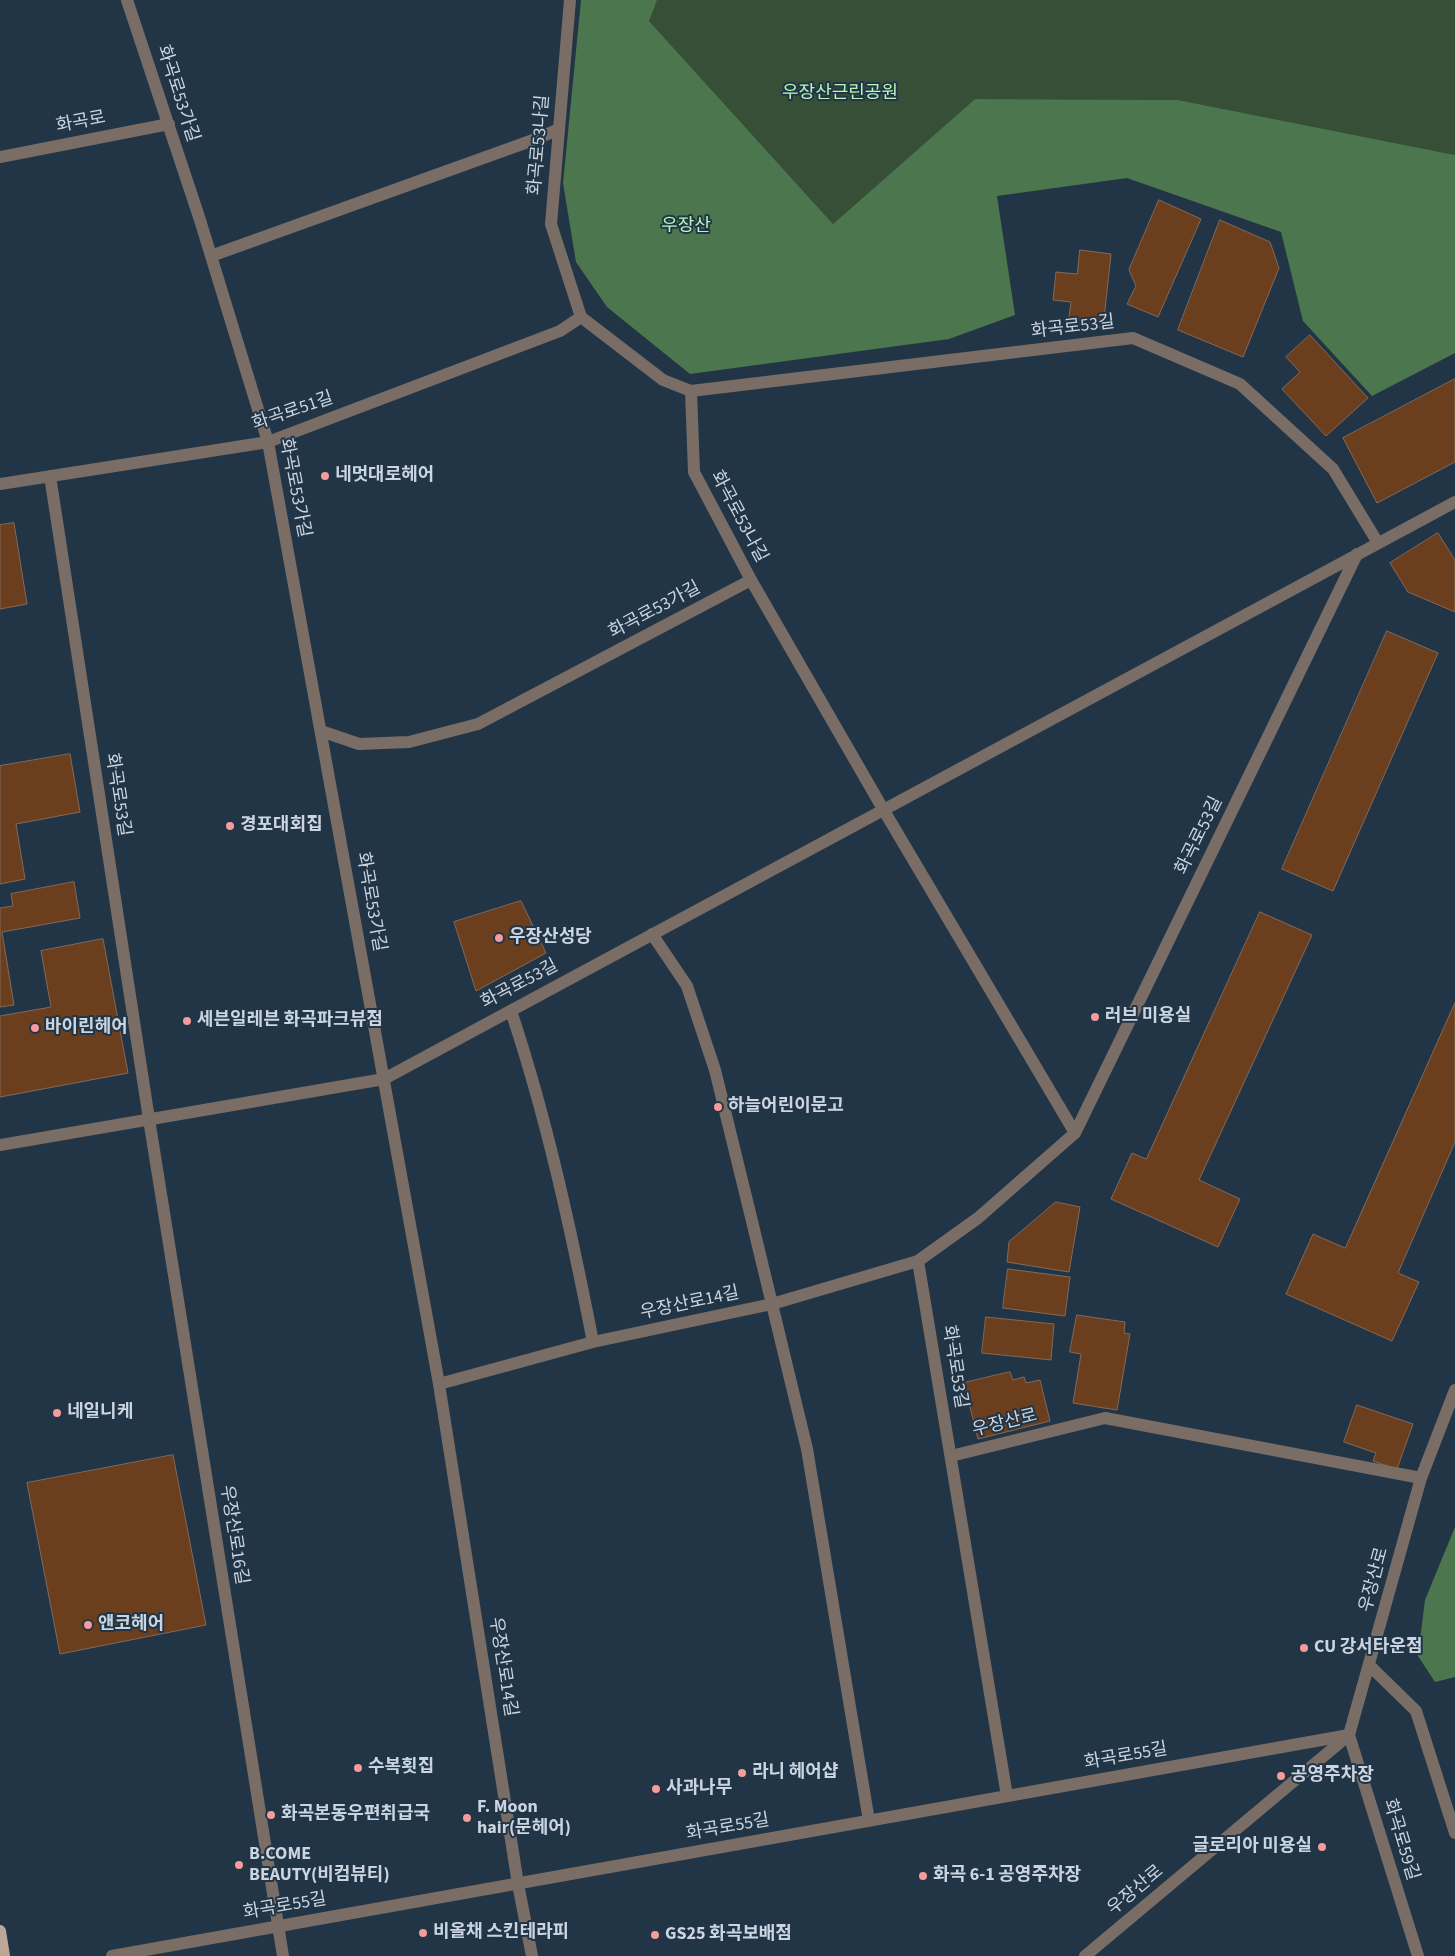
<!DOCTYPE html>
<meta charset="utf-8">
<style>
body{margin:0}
canvas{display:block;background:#223546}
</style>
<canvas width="1455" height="1956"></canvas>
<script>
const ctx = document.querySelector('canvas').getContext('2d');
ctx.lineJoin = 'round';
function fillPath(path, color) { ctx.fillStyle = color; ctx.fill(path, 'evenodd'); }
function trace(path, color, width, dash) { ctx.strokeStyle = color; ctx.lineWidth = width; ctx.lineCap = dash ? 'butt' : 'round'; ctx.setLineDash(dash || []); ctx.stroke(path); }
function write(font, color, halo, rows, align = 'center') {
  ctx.font = font + ' "Source Sans 3","Noto Sans KR",sans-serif'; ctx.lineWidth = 4; ctx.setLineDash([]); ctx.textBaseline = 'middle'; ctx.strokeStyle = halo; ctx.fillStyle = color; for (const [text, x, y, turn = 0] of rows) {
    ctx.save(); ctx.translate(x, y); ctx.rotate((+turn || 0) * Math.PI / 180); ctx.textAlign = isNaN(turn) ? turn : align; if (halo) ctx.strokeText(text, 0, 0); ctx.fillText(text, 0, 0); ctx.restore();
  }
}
fillPath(new Path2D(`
 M657,0H1455V155L1178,100L975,99L833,224L648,20Z`), '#374f37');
fillPath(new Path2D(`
 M581,0H657L649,21L833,224L975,99L1178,100L1455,155V353L1372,396L1303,321L1281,232L1127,178L997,196L1015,315L949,339L690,374L607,307L576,262L563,183Z
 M1455,1527V1677L1435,1682L1418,1656L1425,1600Z`), '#4c764d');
const building = new Path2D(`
 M1159,200L1201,219L1158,317L1127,304L1136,286L1129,270Z
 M1220,220L1270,242L1279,268L1243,357L1178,330Z
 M1080,250L1111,254L1103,328L1068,324L1071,302L1053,300L1056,272L1077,274Z
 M1310,335L1368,398L1326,436L1282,389L1300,372L1286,357Z
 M1455,379V462L1377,503L1343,438Z
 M14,523L27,604L0,609V525Z
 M1438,533L1455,560V612L1408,592L1390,563Z
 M1387,631L1438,653L1333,891L1282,869Z
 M70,754L80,812L16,824L25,879L0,884V766Z
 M74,882L80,918L2,932L14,1005L0,1007V908L13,906L11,894Z
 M521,901L546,953L476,991L454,922Z
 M1260,912L1312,935L1199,1180L1240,1199L1218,1247L1111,1199L1132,1153L1146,1159Z
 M103,939L128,1073L0,1097V1016L51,1007L41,951Z
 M1455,1003V1142L1398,1273L1419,1282L1392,1341L1286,1294L1313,1234L1345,1248Z
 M1056,1202L1080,1207L1069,1272L1007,1262L1009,1242Z
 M1008,1269L1070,1277L1065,1316L1003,1308Z
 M1077,1315L1125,1322L1124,1333L1130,1334L1117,1410L1073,1403L1081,1354L1070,1352Z
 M986,1317L1054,1324L1051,1360L982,1353Z
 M1010,1372L1013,1380L1024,1377L1026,1383L1040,1380L1050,1421L978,1439L964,1383Z
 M1357,1405L1413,1424L1397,1469L1373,1461L1376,1453L1344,1442Z
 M173,1455L206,1625L60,1654L27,1483Z`);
fillPath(building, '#6b3e1d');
trace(building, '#82695a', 1);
trace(new Path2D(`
 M127,0L200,220L268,442L439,1384L518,1884L532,1956
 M570,0L551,224L581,317L663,380L691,391L694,472L751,580L883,809L1075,1133
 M0,157L169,124
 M211,256L536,139L559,129
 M691,391L1133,338L1240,384L1333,469L1378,543
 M50,476L149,1119L283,1956
 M0,484L268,442L560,331L581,317
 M321,731L359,744L409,742L478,724L751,580
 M652,934L687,986L715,1070L750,1213L807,1449L869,1821
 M511,1011C547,1119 571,1230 593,1342
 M0,1145L384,1079L1455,502
 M439,1384L593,1342L772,1304L918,1261
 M951,1456L1105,1418L1421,1478
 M1369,1665L1416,1711L1455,1833
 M1007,1796L918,1261L978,1218L1075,1133L1357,554
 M112,1956L1349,1735L1418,1956
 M1085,1956L1349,1735L1421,1478L1455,1390`), '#796d66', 12);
trace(new Path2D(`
 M0,1931L4,1956`), '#bda598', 12);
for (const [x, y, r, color] of [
 [325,476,5,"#f59b99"],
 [230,826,5,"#f59b99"],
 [499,938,5,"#f59b99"],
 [1095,1017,5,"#f59b99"],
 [187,1021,5,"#f59b99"],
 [35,1028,5,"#f59b99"],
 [718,1107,5,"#f59b99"],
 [57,1413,5,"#f59b99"],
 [88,1625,5,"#f59b99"],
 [1304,1648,5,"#f59b99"],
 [358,1768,5,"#f59b99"],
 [742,1773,5,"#f59b99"],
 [1281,1776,5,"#f59b99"],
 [656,1789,5,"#f59b99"],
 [271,1815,5,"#f59b99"],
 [467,1818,5,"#f59b99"],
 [1322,1847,5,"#f59b99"],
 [239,1865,5,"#f59b99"],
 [923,1876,5,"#f59b99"],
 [423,1933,5,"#f59b99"],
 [655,1935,5,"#f59b99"]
]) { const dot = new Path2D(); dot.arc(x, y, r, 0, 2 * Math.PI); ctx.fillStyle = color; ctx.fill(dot); trace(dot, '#223546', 2); }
write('18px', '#cad5e1', '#223546', [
 ["화곡로53가길",177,94,72],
 ["화곡로",81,123,-11],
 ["화곡로53나길",540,145,-85],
 ["화곡로53길",1073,328,-7],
 ["화곡로51길",293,412,-19],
 ["화곡로53가길",294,488,79],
 ["화곡로53나길",738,517,62],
 ["화곡로53가길",655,611,-28],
 ["화곡로53길",117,795,81],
 ["화곡로53길",1200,836,-64],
 ["화곡로53가길",370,902,80],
 ["화곡로53길",520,985,-28],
 ["우장산로14길",690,1304,-12],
 ["화곡로53길",954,1367,81],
 ["우장산로",1005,1424,-14],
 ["우장산로16길",233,1535,81],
 ["우장산로",1375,1580,-75],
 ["우장산로14길",502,1667,81],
 ["화곡로55길",1126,1757,-10],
 ["화곡로55길",728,1828,-10],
 ["화곡로59길",1400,1840,73],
 ["우장산로",1136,1891,-40],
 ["화곡로55길",285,1907,-10]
]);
write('18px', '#b5f6b5', '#223546', [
 ["우장산근린공원",840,94],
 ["우장산",686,227]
]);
write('bold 18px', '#cad5e1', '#223546', [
 ["네멋대로헤어",335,476],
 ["경포대회집",240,826],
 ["우장산성당",509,938],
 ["러브 미용실",1105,1017],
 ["세븐일레븐 화곡파크뷰점",197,1021],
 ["바이린헤어",45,1028],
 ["하늘어린이문고",728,1107],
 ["네일니케",67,1413],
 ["앤코헤어",98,1625],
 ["CU 강서타운점",1314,1648],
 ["수복횟집",368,1768],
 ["라니 헤어샵",752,1773],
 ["공영주차장",1291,1776],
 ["사과나무",666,1789],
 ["F. Moon",477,1808],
 ["hair(문헤어)",477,1829],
 ["화곡본동우편취급국",281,1815],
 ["글로리아 미용실",1312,1847,"right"],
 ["B.COME",249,1855],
 ["BEAUTY(비컴뷰티)",249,1876],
 ["화곡 6-1 공영주차장",933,1876],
 ["비올채 스킨테라피",433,1933],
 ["GS25 화곡보배점",665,1935]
], 'left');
</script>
